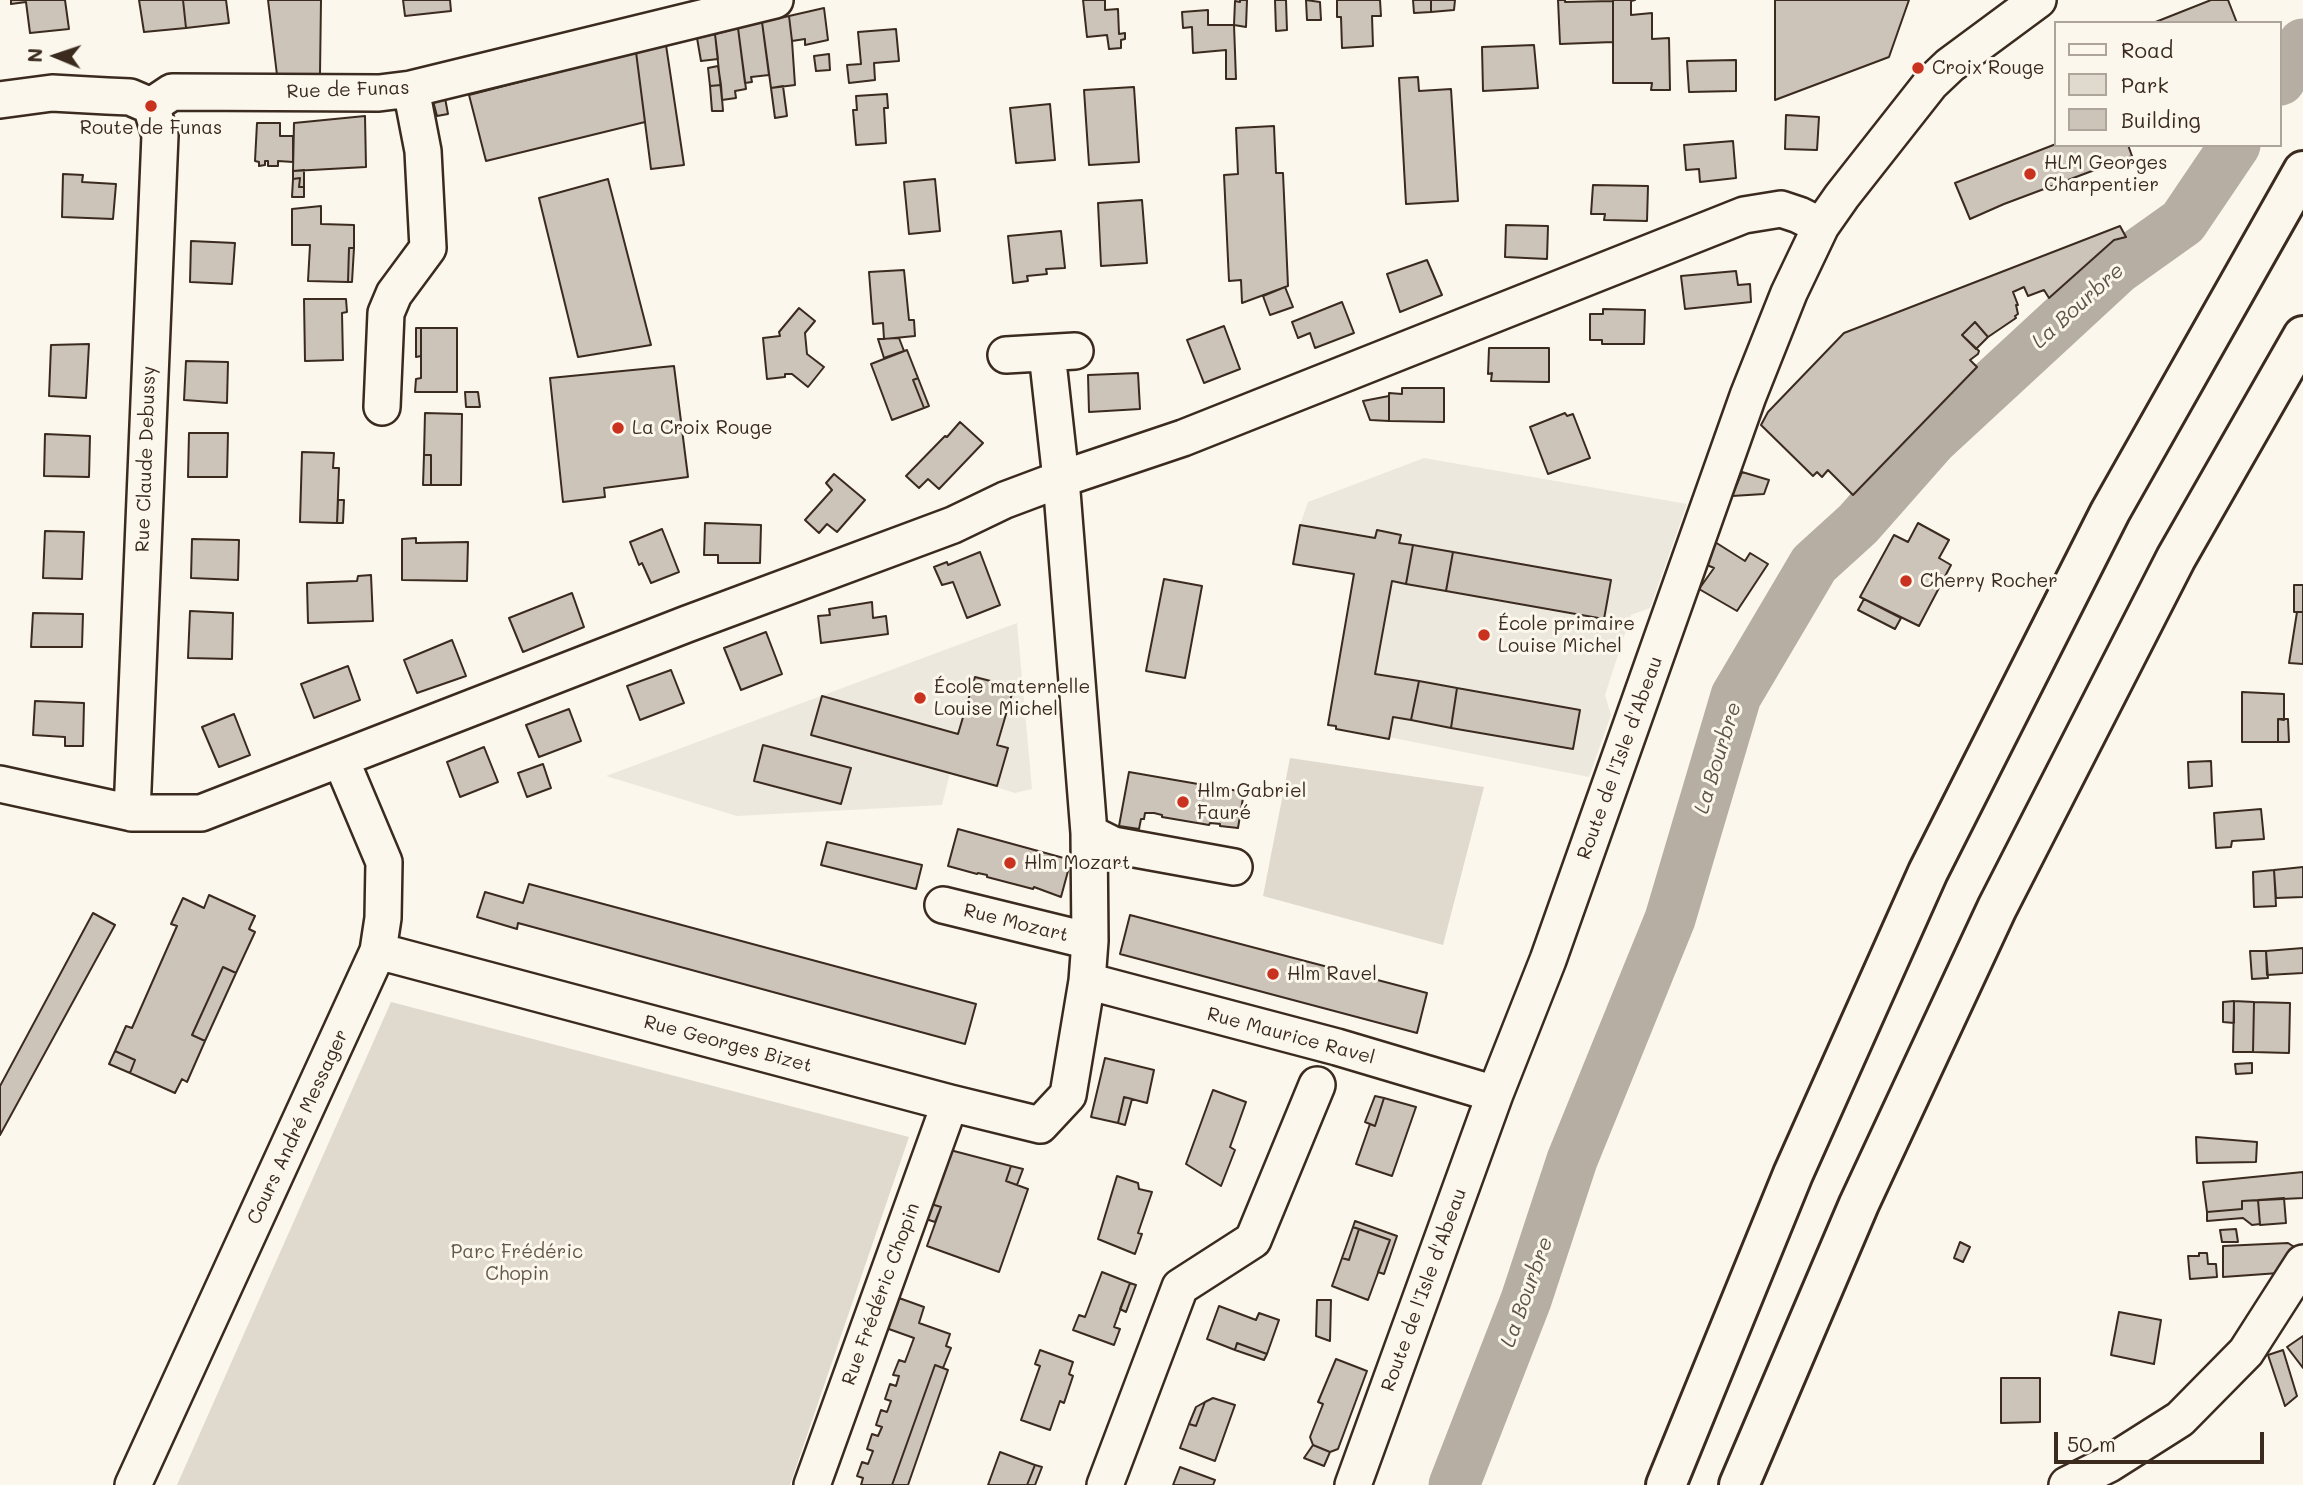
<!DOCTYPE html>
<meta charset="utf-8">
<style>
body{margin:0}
#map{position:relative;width:2303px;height:1485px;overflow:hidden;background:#fbf7ec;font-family:Mali,sans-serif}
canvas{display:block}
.legend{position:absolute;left:2054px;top:21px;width:228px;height:126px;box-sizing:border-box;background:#fbf7ec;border:2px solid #aea59a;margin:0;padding:9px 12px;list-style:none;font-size:21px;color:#3b2a1e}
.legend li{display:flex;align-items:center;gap:14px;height:35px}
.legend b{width:35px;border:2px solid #aea59a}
.north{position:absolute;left:21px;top:21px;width:70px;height:70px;-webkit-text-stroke:5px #fbf7ec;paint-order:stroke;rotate:272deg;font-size:19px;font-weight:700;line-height:28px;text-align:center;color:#3b2a1e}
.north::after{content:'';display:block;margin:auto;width:24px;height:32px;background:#3b2a1e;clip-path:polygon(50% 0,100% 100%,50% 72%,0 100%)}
.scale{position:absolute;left:2054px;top:1432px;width:210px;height:32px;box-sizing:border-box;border:4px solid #3b2a1e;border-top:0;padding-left:9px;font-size:21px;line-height:24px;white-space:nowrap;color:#3b2a1e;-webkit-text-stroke:5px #fbf7ec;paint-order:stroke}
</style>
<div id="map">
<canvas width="2303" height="1485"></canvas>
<ul class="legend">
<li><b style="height:9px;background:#fbf7ec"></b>Road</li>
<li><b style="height:19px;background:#dfd9ce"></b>Park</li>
<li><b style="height:19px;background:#ccc4b9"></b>Building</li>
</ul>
<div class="north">N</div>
<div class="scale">50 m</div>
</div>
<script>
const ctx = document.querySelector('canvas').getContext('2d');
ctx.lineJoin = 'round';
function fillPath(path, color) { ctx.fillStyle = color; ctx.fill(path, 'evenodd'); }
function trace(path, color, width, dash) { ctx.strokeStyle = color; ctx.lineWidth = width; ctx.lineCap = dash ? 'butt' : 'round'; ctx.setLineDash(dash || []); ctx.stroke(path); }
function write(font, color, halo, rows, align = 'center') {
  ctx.font = font + ' Mali,sans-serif'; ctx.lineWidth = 6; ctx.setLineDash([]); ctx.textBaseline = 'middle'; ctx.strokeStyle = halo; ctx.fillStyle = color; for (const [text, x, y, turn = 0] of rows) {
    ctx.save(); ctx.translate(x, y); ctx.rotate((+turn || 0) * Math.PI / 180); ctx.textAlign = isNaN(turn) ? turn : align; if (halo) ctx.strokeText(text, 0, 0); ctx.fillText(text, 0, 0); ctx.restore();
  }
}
fillPath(new Path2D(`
 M1424,458L1687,504L1650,608L1631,615L1605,695L1611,715L1589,777L1328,725L1354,574L1293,564L1300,525L1308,502Z
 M1017,623L1032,789L1015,793L950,773L942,805L737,816L606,776Z`), '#ede8dd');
fillPath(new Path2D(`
 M1290,758L1484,787L1443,945L1263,896Z
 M391,1002L909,1137L790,1485H177Z`), '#dfd9ce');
trace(new Path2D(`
 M2280,80L2303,44
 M1454,1485L1526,1300L1572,1160L1670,919L1736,696L1814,564L1858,524L1933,439L2117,269L2183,222L2235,145`), '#b6aea2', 51);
const building = new Path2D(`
 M11,0H65L69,29L30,33L26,2L11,4Z
 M139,0H183L186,28L144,32Z
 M183,0H226L229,23L186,28Z
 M268,0H321L320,74L277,75Z
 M403,0H450L451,11L405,16Z
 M1083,0H1105V10L1118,9L1119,34L1125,33V39L1121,40V48L1109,49L1107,35L1087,37Z
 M1240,0H1247L1246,27L1234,25L1235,1L1240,2Z
 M1275,0H1286L1287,30L1276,31Z
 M1306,0L1320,2L1321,20H1307Z
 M1337,0H1380L1381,16H1372L1373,46L1342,48L1341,17H1337Z
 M1413,0H1431V12L1414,13Z
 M1431,0H1455L1454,10L1431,12Z
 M1558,0H1565V2L1613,1V42L1560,44Z
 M1613,0H1635L1631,1V15L1652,13V39L1669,38L1670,90H1651L1652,83H1613Z
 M1775,0H1909L1889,57L1775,100Z
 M2211,0H2228L2237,23H2153Z
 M824,8L828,40L805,45V39L792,41L789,16Z
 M1208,10V25H1234L1236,79H1226V50L1193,53L1192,27L1183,28L1182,12Z
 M789,16L792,41L795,85L771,88L762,22Z
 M762,22L769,75L751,77L752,82L745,83L738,28Z
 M738,28L746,89L735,91L736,98L722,100L715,34Z
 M896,29L899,61L874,63L875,80L849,83L847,65L861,64L858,32Z
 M715,34L718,59L701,61L697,38Z
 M666,45L684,165L651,169L636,52Z
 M1534,45L1538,88L1483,91L1482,47Z
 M636,52L645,122L486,161L469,95Z
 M829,54L830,70L816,71L814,56Z
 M1736,60V91L1689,92L1687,61Z
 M718,66L721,85L710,86L708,68Z
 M1418,77L1419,91L1451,89L1458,201L1406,204L1399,78Z
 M721,85L723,111H712L710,86Z
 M783,86L787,116L775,118L771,88Z
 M1134,87L1139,162L1089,165L1084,90Z
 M887,94L888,108H884L886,143L856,145L853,110H857L856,96Z
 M445,98L448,114L437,116L433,101Z
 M1050,104L1055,160L1016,163L1010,108Z
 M1786,115L1819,117L1817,150L1785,149Z
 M365,116L366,167L293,171L294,123Z
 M257,123H280V136H293V162L278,161V166H268V161H265V165L259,166V162L255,161Z
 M1274,126L1276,173H1283L1288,286L1242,303L1241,280L1229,281L1224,175L1238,174L1236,128Z
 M1733,141L1736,178L1700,182L1699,169L1686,170L1684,145Z
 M2056,144L2128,145L2132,156L2004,204L1970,219L1955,183Z
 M304,170V187H299L300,178L293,179V171Z
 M63,174L83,175L82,182L116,184L113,219L62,217Z
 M300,178L299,187H304V197H292L293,179Z
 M608,179L651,345L578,357L539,198Z
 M935,179L940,231L909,234L904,182Z
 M1593,185L1648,186L1647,221L1604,220L1605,214H1591Z
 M1142,200L1147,263L1101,266L1098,203Z
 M321,206V224L354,225V248H349L348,282L308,281L310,245H292V209Z
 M1506,225L1548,226L1547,259L1505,257Z
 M2120,226L2126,237L2114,240L2049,298L2044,290L2028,296L2024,287L2013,292L2018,305H2016L2018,314L2015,316L2016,318L1988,337L1975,322L1962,335L1979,351L1978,354L1970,360L1977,367L1853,495L1828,470L1822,477L1817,472L1813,476L1761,425L1768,412L1844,333Z
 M1061,231L1065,268L1046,269L1047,274L1027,276L1028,281L1013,283L1008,236Z
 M191,241L235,243L232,284L190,282Z
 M349,248H354L352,282H348Z
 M1427,260L1442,295L1400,312L1387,274Z
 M904,270L909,320H914L915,336L884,339L883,323L873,324L869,272Z
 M1736,271L1738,285L1750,284L1751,302L1685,309L1681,276Z
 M1285,287L1293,307L1270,315L1263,296Z
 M304,299H346L347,312L342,313L343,360L305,361Z
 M1342,302L1354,333L1315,348L1310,333L1298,338L1292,322Z
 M799,308L815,321L805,333L807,354L824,367L808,387L792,374H785V377L767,379L763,338L780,336L779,332Z
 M1603,309L1645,310L1644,344H1602V340H1590V314H1603Z
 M1975,322L1988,337L1976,349L1962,335Z
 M1224,326L1240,369L1204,383L1187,340Z
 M416,328H421V356L416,357Z
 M421,328H457V392H415L416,379L421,378Z
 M899,338L904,351L884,358L878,339Z
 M89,344L86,398L49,396L51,345Z
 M1489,348H1549V382L1491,381L1492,373L1488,374Z
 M907,350L918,378L913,380L924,408L892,420L871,364Z
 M186,361L228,362L227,403L184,400Z
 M674,366L688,477L604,488L605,497L563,502L550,378Z
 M1138,373L1140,409L1089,412L1088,375Z
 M918,378L929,406L924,408L913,380Z
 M1402,388H1444V422L1389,421V393L1402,394Z
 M465,392H478L480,407H466Z
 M1389,396V421L1370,420L1363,401Z
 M425,413L462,414L461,485H431V455H424Z
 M1565,413L1567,416L1573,414L1590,458L1548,474L1530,427Z
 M960,422L983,443L939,489L928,479L919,488L906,476L945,436L947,437Z
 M189,433H228L227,477H188Z
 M45,434L90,436L89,477L44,476Z
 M302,452L334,453L333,468H339L337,523L300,522Z
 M424,455H431V485H423Z
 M1742,472L1769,480L1764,494L1732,496Z
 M834,474L865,500L837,532L827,524L819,533L805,520L832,490L826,483Z
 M338,500H344L343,523H337Z
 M705,523L761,525L760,563H718V555H704Z
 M1918,523L1949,540L1939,558L1951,565L1919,626L1860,597L1894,535L1908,542Z
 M1300,525L1375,538L1377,530L1401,535L1399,543L1413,545L1406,584L1392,581L1375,674L1419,681L1411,720L1393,717L1389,739L1336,729V726L1328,725L1354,574L1293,564Z
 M662,529L679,572L651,583L642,563L639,565L630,542Z
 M45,531L84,532L82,579L43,578Z
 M416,538V543L468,542L467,581L402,580V539Z
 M192,539L239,540L238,580L191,578Z
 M1715,542L1745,561L1750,553L1768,564L1737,611L1699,589L1714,568L1707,565Z
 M1413,545L1453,552L1446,591L1406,584Z
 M980,552L1000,605L967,618L953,582L942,585L934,567L947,562L948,565Z
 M1453,552L1611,580L1604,619L1446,591Z
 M371,575L373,621L308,623L307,583L357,581L358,576Z
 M1164,579L1202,586L1185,678L1146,671Z
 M2294,585H2303V612H2294Z
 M572,593L584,627L523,652L509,618Z
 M1864,599L1901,618L1895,629L1858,610Z
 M872,602L873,618L886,616L888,634L821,643L818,616L830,615L829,609Z
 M190,611L233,613L232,659L188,658Z
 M2297,612H2303V664L2289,663Z
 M33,613L83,614L82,647H31Z
 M766,632L782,674L741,690L724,648Z
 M452,640L466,676L417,693L404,660Z
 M348,666L360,700L314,718L301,684Z
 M671,670L684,703L640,720L627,686Z
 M975,677L1014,687L997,745L1008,748L997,786L811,735L822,696L958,734Z
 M1419,681L1457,688L1451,728L1411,720Z
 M1457,688L1580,710L1573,749L1451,728Z
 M2242,692L2284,694V720L2278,719V742H2242Z
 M35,701L84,703L83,746H65V737L33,735Z
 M569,709L581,741L539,757L526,725Z
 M234,714L250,755L219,767L202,727Z
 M2278,719H2288L2289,742H2278Z
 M763,745L851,768L841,804L754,781Z
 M484,747L498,782L460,797L447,762Z
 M2211,761L2212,786L2189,788L2188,762Z
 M543,764L551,788L527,797L518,773Z
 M1129,772L1244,792L1238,828L1220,826V824L1210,823L1209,825L1162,817V815L1154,813H1145L1144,819H1141L1139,829L1119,826Z
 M2261,809L2264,839L2232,841L2231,847L2216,848L2214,813Z
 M958,829L1071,860L1061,897L1034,887L1033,889L987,877V875L978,873L977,874L948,866Z
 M827,842L922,865L916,889L821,865Z
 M2303,867V897L2276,898L2274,870Z
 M2274,870L2276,906L2254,907L2253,872Z
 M529,884L976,1004L965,1044L518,923L517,929L477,917L485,892L523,903Z
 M209,895L255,916L249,929L255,932L236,973L223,967L192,1035L205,1041L187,1082L182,1079L175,1093L130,1073L135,1060L115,1051L126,1026L132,1028L177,926L171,924L183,898L204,908Z
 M93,913L115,925L0,1135V1086Z
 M1130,915L1427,993L1417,1033L1120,954Z
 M2303,948V973L2267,975L2266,951Z
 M2250,951H2266L2268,978L2252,979Z
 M223,967L236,973L205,1041L192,1035Z
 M2234,1001L2254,1002L2253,1052H2233Z
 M2234,1001V1023L2223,1022V1002Z
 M2254,1002L2290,1003L2289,1053L2253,1052Z
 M115,1051L135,1060L130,1073L109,1064Z
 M1105,1058L1154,1070L1147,1103L1124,1097L1118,1123L1091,1117Z
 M2252,1063V1073L2236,1074L2235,1064Z
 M1213,1090L1246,1102L1230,1147L1235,1150L1221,1186L1186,1164Z
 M1375,1096L1384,1098L1375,1126L1365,1122Z
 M1124,1097L1132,1099L1125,1125L1118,1123Z
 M1384,1098L1416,1107L1392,1176L1356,1164L1370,1124L1375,1126Z
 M2196,1137L2257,1142L2256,1162L2197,1163Z
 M950,1150L1011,1166L1006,1181L1028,1189L999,1272L927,1246L941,1207L931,1204Z
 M1011,1166L1023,1169L1017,1185L1006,1181Z
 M2303,1172V1198L2242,1201V1209L2207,1212L2203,1182Z
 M1117,1176L1138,1183L1139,1189L1152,1192L1138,1233L1142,1234L1135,1254L1098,1239Z
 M2284,1198L2286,1223L2260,1225L2258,1200Z
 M2258,1200L2260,1224L2252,1225L2243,1218L2207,1221V1212L2242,1209V1201Z
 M931,1204L941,1207L935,1222L926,1219Z
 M1355,1221L1397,1236L1384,1274L1378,1272L1390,1240L1353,1227Z
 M1353,1227L1359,1229L1349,1260L1342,1258Z
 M1359,1229L1390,1240L1368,1300L1332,1286L1342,1258L1349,1260Z
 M2236,1229L2238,1242H2222L2220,1230Z
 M1960,1242L1970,1247L1963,1262L1954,1258Z
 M2288,1243L2296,1248L2279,1273L2223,1277V1246Z
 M2199,1253H2207L2208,1264H2216L2217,1277L2190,1279L2188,1256H2199Z
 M1102,1272L1130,1283L1114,1327L1120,1329L1114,1345L1073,1330L1079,1315L1085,1317Z
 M1130,1283L1136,1285L1126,1312L1120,1309Z
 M899,1298L924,1307L919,1323L950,1334L946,1346L951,1348L943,1368L935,1365L892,1485H861L863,1478L857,1476L862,1462L868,1464L873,1451L867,1449L872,1434L878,1436L882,1427L876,1425L881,1410L887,1412L891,1401L885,1399L890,1384L896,1386L899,1376L893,1375L899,1360L905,1362L914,1338L886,1328Z
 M1317,1300H1331L1330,1341L1316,1336Z
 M1219,1306L1256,1320L1259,1313L1279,1320L1267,1354L1237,1343L1235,1350L1207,1339Z
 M2119,1312L2161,1320L2154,1364L2111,1355Z
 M2303,1336V1368L2287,1347Z
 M1237,1343L1267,1354L1264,1360L1235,1350Z
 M1040,1350L1073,1362L1069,1374L1073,1376L1064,1403L1060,1401L1050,1430L1021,1420L1040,1366L1035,1364Z
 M2283,1350L2297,1396L2285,1406L2268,1355Z
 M1336,1359L1367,1371L1338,1449L1330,1452L1313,1445L1310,1437L1323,1404L1318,1402Z
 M935,1365L948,1370L908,1485H892Z
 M2001,1378H2040V1422L2001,1423Z
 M1213,1398L1235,1405L1215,1461L1180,1448L1189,1424L1196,1426L1205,1402Z
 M1205,1402L1196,1426L1189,1424L1196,1407Z
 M1313,1445L1330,1452L1324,1466L1304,1458Z
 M1000,1452L1035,1465L1027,1485H988Z
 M1035,1465L1042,1467L1035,1485H1027Z
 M1180,1467L1215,1480L1213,1485H1173Z`);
fillPath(building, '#ccc4b9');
trace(building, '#3b2a1e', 2);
const minor = new Path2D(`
 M0,100L52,93L107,96L130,97L151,106
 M151,106L172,92L379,93L411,89L775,0
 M1006,355L1075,351
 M382,407L386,313L394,294L428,248L423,151L411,89
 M0,784L132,813H201L687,624L953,525L1005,500L1061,479L1183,438L1744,215L1781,209L1799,215L1821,226
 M132,813L160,135L151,106
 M1089,833L1113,845L1234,867
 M943,905L1090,941
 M378,951L950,1103L1040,1125L1068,1095L1087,981L1090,941L1089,833L1061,479L1047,353
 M1087,981L1337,1047L1495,1094
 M133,1485L378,951L383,918L384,862L341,760
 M812,1485L950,1103
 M1105,1485L1180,1287L1253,1240L1317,1085
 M1353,1485L1495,1094L1548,960L1748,396L1789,293L1821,226L1842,196L1931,83L1950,65L2038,0
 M2067,1485L2109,1464L2180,1419L2246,1352L2303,1263`);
const highway = new Path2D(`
 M1666,1485L1793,1174L1928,872L2110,512L2303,171
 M1739,1485L1859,1204L1997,908L2176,558L2303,336`);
trace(minor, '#3b2a1e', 40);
trace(highway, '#3b2a1e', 44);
trace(minor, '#fbf7ec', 35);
trace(highway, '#fbf7ec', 38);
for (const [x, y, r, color] of [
 [1918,68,7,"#c8321e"],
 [151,106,7,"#c8321e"],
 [2030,174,7,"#c8321e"],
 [618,428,7,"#c8321e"],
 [1906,581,7,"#c8321e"],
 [1484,635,7,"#c8321e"],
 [920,698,7,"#c8321e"],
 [1183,802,7,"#c8321e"],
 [1010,863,7,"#c8321e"],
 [1273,974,7,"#c8321e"]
]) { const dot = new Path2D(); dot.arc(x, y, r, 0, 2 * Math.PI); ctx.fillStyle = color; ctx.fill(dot); trace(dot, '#fbf7ec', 2.5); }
write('19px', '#3b2a1e', '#fbf7ec', [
 ["Croix Rouge",1932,68],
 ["Route de Funas",151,128,"center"],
 ["HLM Georges",2044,163],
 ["Charpentier",2044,185],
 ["La Croix Rouge",632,428],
 ["Cherry Rocher",1920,581],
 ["École primaire",1498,624],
 ["Louise Michel",1498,646],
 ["École maternelle",934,687],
 ["Louise Michel",934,709],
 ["Hlm Gabriel",1197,791],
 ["Fauré",1197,813],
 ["Hlm Mozart",1024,863],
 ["Hlm Ravel",1287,974]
], 'left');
write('19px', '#3b2a1e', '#fbf7ec', [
 ["Rue de Funas",348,90,-2],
 ["Rue Claude Debussy",146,459,-88],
 ["Route de l'Isle d'Abeau",1620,758,-70],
 ["Rue Mozart",1016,923,14],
 ["Rue Maurice Ravel",1291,1036,15],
 ["Rue Georges Bizet",728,1044,15],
 ["Cours André Messager",298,1127,-65],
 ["Route de l'Isle d'Abeau",1424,1290,-70],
 ["Rue Frédéric Chopin",881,1294,-70]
]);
write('19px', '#64564a', '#fbf7ec', [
 ["Parc Frédéric",517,1252],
 ["Chopin",517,1274]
]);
write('italic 21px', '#605246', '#fbf7ec', [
 ["La Bourbre",2078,306,-42],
 ["La Bourbre",1718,758,-73],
 ["La Bourbre",1527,1292,-70]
]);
</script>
